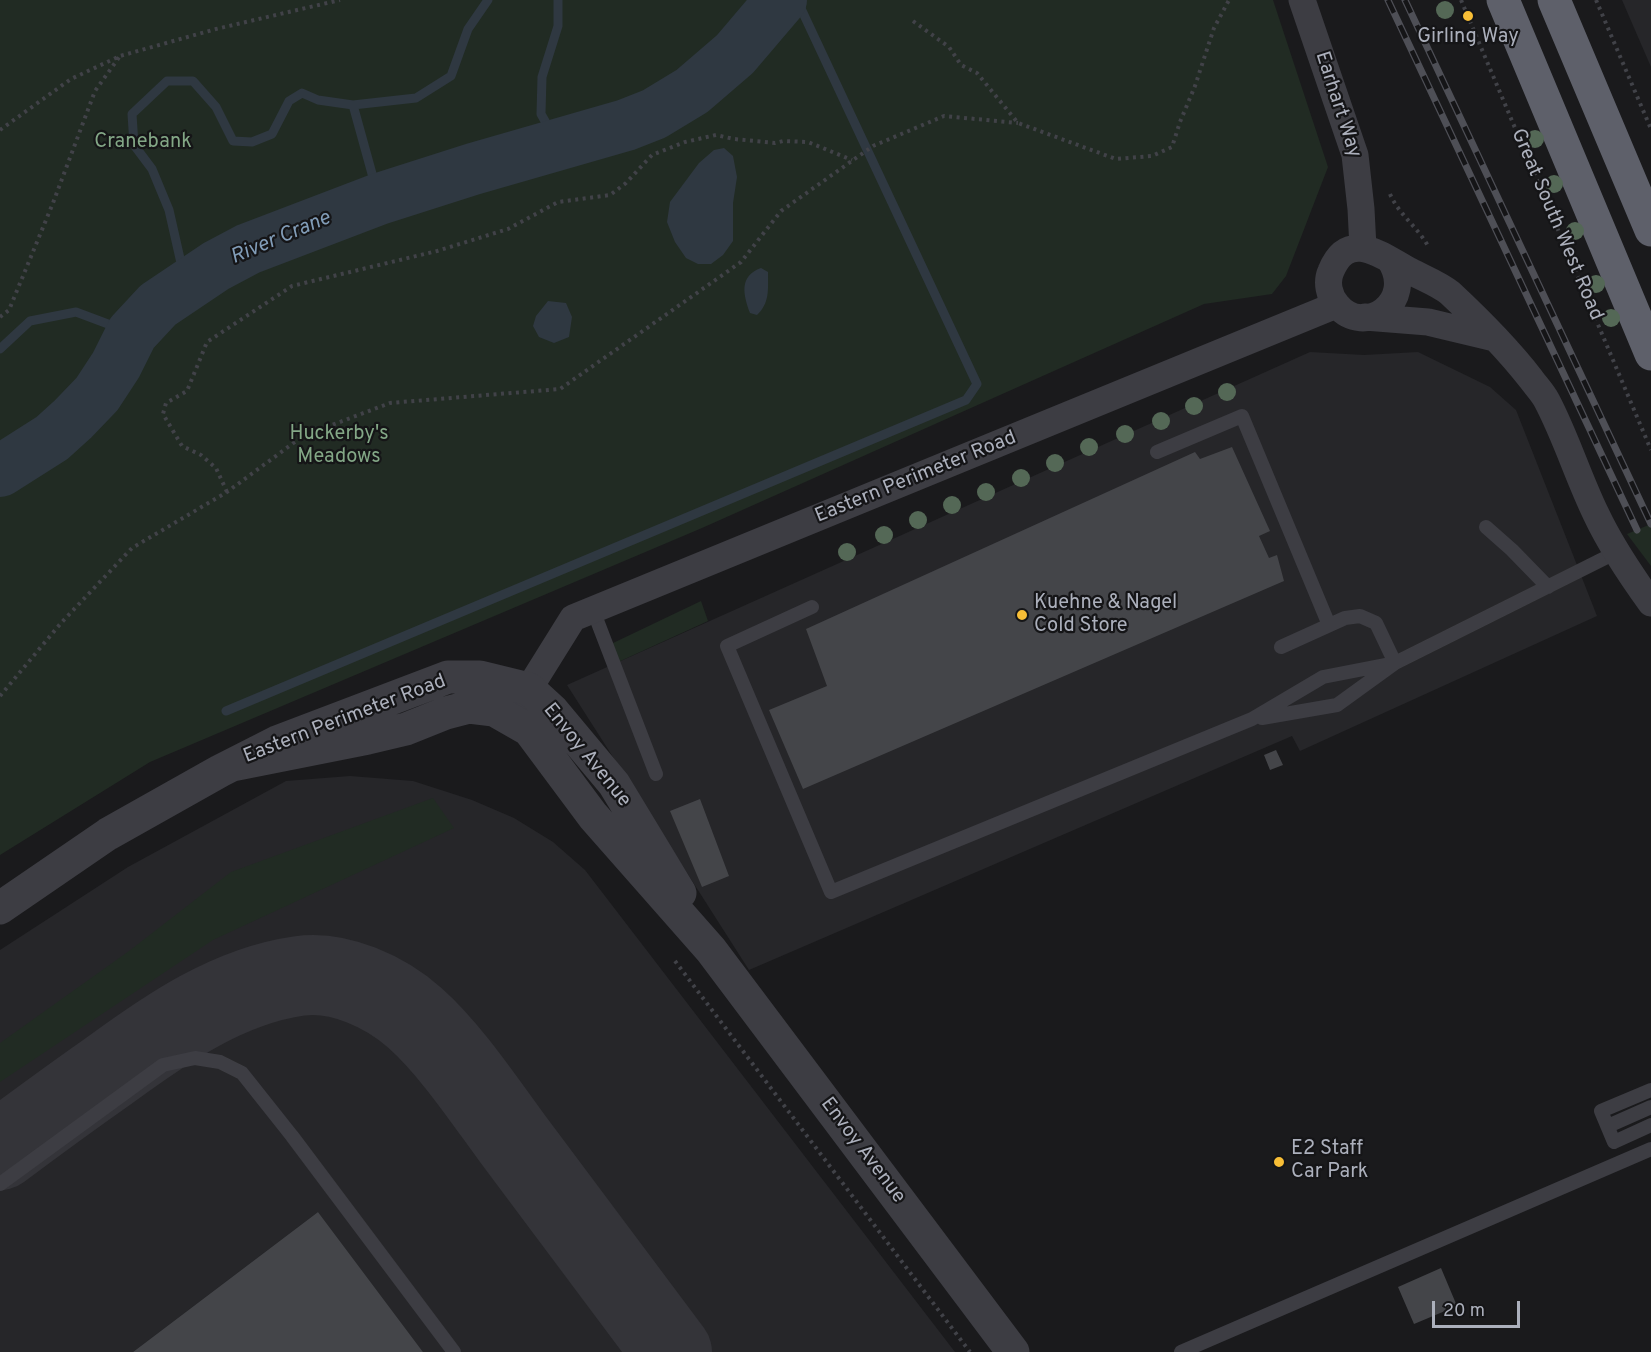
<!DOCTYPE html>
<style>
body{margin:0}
#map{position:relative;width:1651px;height:1352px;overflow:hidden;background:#1a1a1c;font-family:Overpass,sans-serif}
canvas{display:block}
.scale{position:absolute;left:1432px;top:1301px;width:88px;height:27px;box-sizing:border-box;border:3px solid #acb0bc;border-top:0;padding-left:8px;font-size:18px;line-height:21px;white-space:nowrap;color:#acb0bc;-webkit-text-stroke:4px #151517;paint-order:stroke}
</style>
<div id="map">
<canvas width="1651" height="1352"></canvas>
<div class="scale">20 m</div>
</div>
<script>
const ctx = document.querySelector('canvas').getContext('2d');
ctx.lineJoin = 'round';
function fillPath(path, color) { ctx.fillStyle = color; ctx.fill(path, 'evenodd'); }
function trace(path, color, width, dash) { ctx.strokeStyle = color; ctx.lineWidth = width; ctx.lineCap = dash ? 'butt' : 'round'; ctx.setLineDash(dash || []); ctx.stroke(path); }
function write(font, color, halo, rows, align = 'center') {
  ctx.font = font + ' Overpass,sans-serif'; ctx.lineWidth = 4.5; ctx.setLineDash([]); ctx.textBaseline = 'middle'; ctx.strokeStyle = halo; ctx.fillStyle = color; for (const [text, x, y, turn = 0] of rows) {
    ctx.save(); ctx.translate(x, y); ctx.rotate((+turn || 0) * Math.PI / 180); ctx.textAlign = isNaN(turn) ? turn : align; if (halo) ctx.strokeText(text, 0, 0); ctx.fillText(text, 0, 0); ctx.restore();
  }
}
fillPath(new Path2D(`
 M1622,0H1651V67Z
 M1310,352L1364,355L1418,352L1490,387L1516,410L1597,616L1300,751L1292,736L749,970L567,685Z
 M350,776L413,781L472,800L514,818L553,842L585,870L955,1352H423L318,1212L133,1352H0V950L128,867L286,781Z`), '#262629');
fillPath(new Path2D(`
 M0,0H1273L1328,167L1286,276L1272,294L1204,304L702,528L150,762L0,855Z
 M1651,524V566L1627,534Z
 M701,601L708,621L616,663L611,644Z
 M433,798L454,828L213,940L0,1082V1043L129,951L231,872Z`), '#212b23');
fillPath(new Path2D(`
 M724,148L733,156L737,177L733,203V241L723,255L711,264H698L686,258L675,242L667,222L670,202L699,163L714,150Z
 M761,268L768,272C768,289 770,303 757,315L750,313C743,294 739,276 761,268Z
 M548,301L566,303L572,317L569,337L554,343L539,337L533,326L536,316Z`), '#2f3841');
trace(new Path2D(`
 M558,0V26L542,77L541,114L558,144
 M353,105L379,199
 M186,285L169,210L152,169L134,145L132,114L167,81H193L216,107L233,141L252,142L272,134L289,101L302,93L318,100L353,105L416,98L451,76L468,29L488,0
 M0,349L30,321L76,312L132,333
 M226,711L966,400L977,384L797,0`), '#2f3841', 9);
trace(new Path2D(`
 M0,471L52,438L73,419L97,394L116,365L132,333L158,305L216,266L248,249L379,199L473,169L626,125L654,114L692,91L735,54L781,0`), '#2f3841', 52);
trace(new Path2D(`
 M0,1150C36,1123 73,1096 110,1070C166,1029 228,986 299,976C339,970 386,992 415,1018C450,1049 484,1100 512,1138C565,1209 619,1281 672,1352`), '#343439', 80);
fillPath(new Path2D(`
 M1232,447L1270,531L1259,536L1269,558L1277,555L1284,581L803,789L769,710L827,686L806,629L1195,452L1200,459Z
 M1276,750L1283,765L1270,770L1264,755Z
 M700,799L729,876L702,887L670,811Z
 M318,1212L423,1352H133Z
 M1441,1268L1457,1306L1414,1324L1398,1287Z`), '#444549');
trace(new Path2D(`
 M1461,0L1651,450
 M1596,0L1651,129
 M913,21L949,47L961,65L977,73L1018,123L1116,159L1152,156L1172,147L1180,122L1195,86L1214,28L1229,0
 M0,130L71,79L120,56L216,29L340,0
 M1390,194C1399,215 1419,228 1429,248
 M0,317L9,310L53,203L95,91L120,56
 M227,492L216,468L201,455L182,446L163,414L166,403L187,391L207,342L292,286L437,251L508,229L558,202L610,195L626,183L652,155L685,142L716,135L734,139L775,143L783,141L808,142L852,160
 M0,696L61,623L132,548L227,492L303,436L390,403L560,389L741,262L781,211L873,146L944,116L1018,123
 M675,961L970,1352`), '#414248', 4, [3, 4.5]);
trace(new Path2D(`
 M1157,452L1242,416L1329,625
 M1486,527L1512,550L1548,587
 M812,607L727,646L831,892L1252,719L1323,677L1395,663
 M593,610L656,774
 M1281,647L1345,618L1360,616L1376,623L1395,663
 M1262,718L1337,705L1395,663L1615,553
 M1651,1090L1601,1111L1614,1142L1651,1125
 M1608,1126L1651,1107
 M0,1184L163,1065L195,1058L220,1062L242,1073L292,1136L454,1352
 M1181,1352L1651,1149`), '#3d3d43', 14);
trace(new Path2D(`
 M1302,0L1355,155L1361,209L1363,248
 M1390,260C1417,302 1364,338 1337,305C1329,296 1326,282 1331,271C1349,227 1385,258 1410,271C1423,278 1439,284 1450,293C1479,320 1507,348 1531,379C1536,386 1543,393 1547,401C1566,437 1578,477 1596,514C1611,546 1630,574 1651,603
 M1365,317L1428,322L1495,338
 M510,719L573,618L1336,305`), '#3d3d43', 27);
trace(new Path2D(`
 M232,765L368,738L406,729L446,713L469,707L494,710L529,730L593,816L711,950L1013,1352
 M0,908L108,834L220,771L277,742L448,677H480L529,689L553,711L614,784L680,893`), '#3d3d43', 33);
trace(new Path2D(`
 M1503,0L1651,354
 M1554,0L1651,230`), '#5e606a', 33);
const rail = new Path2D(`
 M1388,0L1637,530
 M1405,0L1651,524`);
trace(rail, '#4e4f56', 7);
trace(rail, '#151517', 4.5, [14]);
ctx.fillStyle = '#546856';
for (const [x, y] of [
 [1445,10],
 [1535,139],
 [1554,184],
 [1575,231],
 [1596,284],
 [1611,318],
 [1227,392],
 [1194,406],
 [1161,421],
 [1125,434],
 [1089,447],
 [1055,463],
 [1021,478],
 [986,492],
 [952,505],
 [918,520],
 [884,535],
 [847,552]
]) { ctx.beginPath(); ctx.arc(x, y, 9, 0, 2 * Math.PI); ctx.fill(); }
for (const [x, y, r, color] of [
 [1468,16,6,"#f8be36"],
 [1022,615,6,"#f8be36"],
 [1279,1162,6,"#f8be36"]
]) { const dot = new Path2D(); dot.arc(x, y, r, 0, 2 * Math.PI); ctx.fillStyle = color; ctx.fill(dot); trace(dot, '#151517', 2); }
write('20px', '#acb0bc', '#151517', [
 ["Girling Way",1468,38,"center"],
 ["Kuehne & Nagel",1034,604],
 ["Cold Store",1034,627],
 ["E2 Staff",1291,1150],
 ["Car Park",1291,1173]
], 'left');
write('20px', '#acb0bc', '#151517', [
 ["Earhart Way",1337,105,72],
 ["Great South West Road",1556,225,67],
 ["Eastern Perimeter Road",916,478,-22],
 ["Eastern Perimeter Road",345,720,-21],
 ["Envoy Avenue",586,756,51],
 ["Envoy Avenue",862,1151,53]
]);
write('20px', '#83a786', '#151517', [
 ["Cranebank",143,143],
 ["Huckerby's",339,435],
 ["Meadows",339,458]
]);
write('italic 21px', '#829db8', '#151517', [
 ["River Crane",281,239,-23]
]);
</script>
